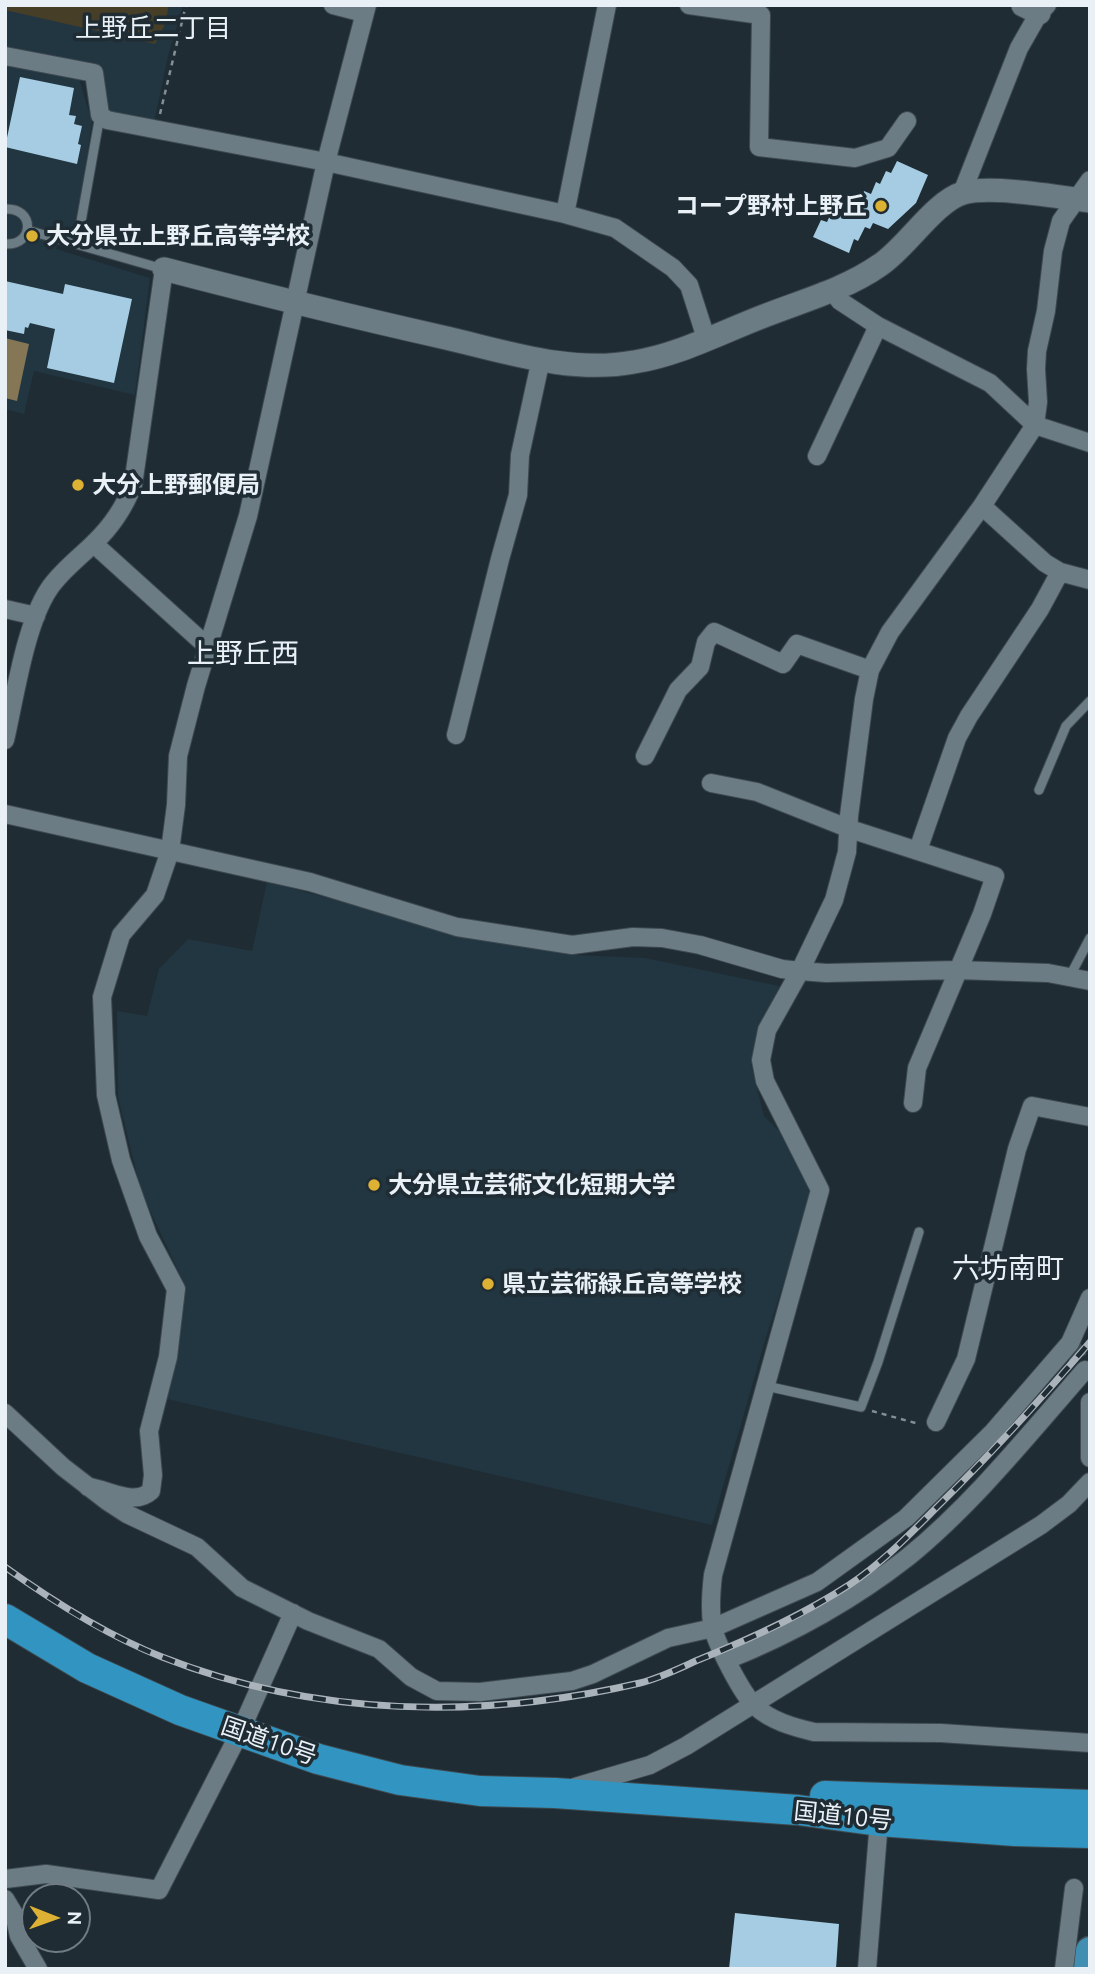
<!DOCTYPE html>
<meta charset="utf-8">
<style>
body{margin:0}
#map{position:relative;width:1095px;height:1974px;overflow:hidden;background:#1f2c34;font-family:Ubuntu,sans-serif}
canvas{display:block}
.frame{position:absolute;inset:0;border:7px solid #e9f1f7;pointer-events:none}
.north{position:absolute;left:21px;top:1883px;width:70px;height:70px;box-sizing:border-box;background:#1f2c34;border:2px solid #707b82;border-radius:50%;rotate:91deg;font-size:19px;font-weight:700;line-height:28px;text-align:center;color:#e9f1f7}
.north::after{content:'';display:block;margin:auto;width:24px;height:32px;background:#ddb133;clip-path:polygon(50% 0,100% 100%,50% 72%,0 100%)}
</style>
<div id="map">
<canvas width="1095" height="1974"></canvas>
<div class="frame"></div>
<div class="north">N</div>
</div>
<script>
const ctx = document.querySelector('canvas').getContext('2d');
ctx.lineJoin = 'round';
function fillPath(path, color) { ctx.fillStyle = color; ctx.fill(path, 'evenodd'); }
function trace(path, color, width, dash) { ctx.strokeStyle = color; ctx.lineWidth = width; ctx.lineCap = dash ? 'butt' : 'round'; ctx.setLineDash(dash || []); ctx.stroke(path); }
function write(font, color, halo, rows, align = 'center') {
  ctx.font = font + ' Ubuntu,"Noto Sans JP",sans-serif'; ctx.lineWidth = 7; ctx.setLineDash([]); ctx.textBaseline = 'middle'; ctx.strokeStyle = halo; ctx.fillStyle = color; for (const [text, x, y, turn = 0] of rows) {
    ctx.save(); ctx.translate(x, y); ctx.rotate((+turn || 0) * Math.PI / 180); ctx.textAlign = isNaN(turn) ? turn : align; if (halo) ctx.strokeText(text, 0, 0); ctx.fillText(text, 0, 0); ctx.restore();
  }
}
fillPath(new Path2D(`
 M5,5H183L168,56L154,123L109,115L104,107L98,66L5,50Z
 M5,62L78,76L92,122L75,234L62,230L56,249L150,278L135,395L34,371L24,414L5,409Z
 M267,882L486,940L577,955L645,958L779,986L751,1064L764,1116L779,1131L812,1196L766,1337L712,1525L167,1399L176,1356L184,1283L141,1191L118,1097L117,1011L147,1016L159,969L188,939L252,951Z`), '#223641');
fillPath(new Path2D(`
 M5,5H169L165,24L155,44L5,10Z`), '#473e28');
fillPath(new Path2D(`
 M5,338L29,344L17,401L5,398Z`), '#857755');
fillPath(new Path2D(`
 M20,77L74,88L69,115L76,116L74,124L82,126L78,144L81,145L77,164L5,147Z
 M897,161L928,175L916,203L888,229L873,223L870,229L865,227L858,241L854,239L849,253L813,237L821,220L827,222L833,209L846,215L853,200L859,203L864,191L871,194L876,182L880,184L886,171L891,173Z
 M5,281L63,294L65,284L132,299L114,383L47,368L55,329L30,323L28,328L25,327L24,334L5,330Z
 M735,1913L839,1924L836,1969H729Z`), '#a5cce2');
trace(new Path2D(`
 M1070,1343L1085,1370`), '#3d4a51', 18, [18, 9]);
const service = new Path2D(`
 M5,209C35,207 35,246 5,244
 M27,230L163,269
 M77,244L100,115
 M1039,790L1066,726L1090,701
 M1070,976L1090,938
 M766,1386L861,1407L878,1362L919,1232`);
const minor = new Path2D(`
 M333,5L364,13
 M689,5L761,15L759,147L855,158L888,148L907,121
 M5,56L94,73L100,115L107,120L326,162L565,214L615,228L673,268L689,285L706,338
 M1090,180L1061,221L1053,251L1046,311L1037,351L1036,369L1038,402L1035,425L982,506L890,632L870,670L864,699L849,816L847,852L834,900L800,971L767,1030L761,1060L765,1081L820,1190L713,1575C711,1592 710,1608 712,1624C715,1642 742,1694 755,1706C771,1721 793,1727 814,1732L941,1733L1090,1743
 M962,193L1019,48L1039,13L1047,5
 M565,214L607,5
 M831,289L840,301L878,326L990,383L1035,425L1090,443
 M817,456L878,326
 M982,506L1045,563L1060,572L1090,580
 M94,544L209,648
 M5,609L36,616
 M456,735L500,559L518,495L520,455L541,359
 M5,740C15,697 25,625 49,589C61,571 79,558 94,543C112,526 124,508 133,485L164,269
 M645,756L678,690L700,667L706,642L714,632L783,664L797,644L870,670
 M711,783L757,792L850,829L995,876L982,914L917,1068L913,1103
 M5,814L310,882L457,927L572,945L633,937L662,938L700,945L782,969L800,971L826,973L957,970L1048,973L1090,981
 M918,850L957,738L969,716L1040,609L1060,572
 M1090,1402V1458
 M5,1413L63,1467L107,1501L127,1514L197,1547L242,1588L308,1621L379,1649L411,1677L437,1691L480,1692L572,1681L593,1674L668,1638L713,1628L817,1582L906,1518L993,1432L1070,1343L1090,1298
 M936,1422L966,1359L1017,1149L1032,1106L1090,1117
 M88,1487C108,1489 134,1507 151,1491L153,1475L149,1431L168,1357L176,1289L148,1236L121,1160L106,1095L102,997L121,935L155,895L170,851L176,805L178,756L196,686L248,516L326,162L367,5
 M727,1660C792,1634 853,1600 908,1557C974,1503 1029,1434 1085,1370
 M575,1787L650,1765L686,1746L1041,1525L1069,1504L1090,1482
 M5,1879L46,1874L159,1890L240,1732L293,1613
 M5,1899L14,1914L19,1936L38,1969
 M867,1969L879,1821
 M1064,1969L1074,1888`);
const tertiary = new Path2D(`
 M1023,5L1039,13
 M164,269C256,293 349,316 442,337C504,351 570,374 634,362C679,355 722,332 764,316C802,301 846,289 880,265C907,247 934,202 963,193C991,185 1059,197 1090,201`);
const primary = new Path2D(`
 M1088,1969L1090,1951`);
const trunk = new Path2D(`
 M5,1619L87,1668L180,1710L318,1759L400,1780L480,1791L555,1793L798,1810L879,1821L1015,1831L1090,1833
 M825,1796L1090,1805`);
trace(service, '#3e4950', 11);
trace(minor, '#3e4950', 20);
trace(tertiary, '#3e4950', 25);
trace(primary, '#3e4950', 31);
trace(trunk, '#3e4950', 32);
trace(new Path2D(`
 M160,114L186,5
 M872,1411L919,1424`), '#848e95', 2.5, [5, 5]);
trace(service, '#6c7c85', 9);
trace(minor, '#6c7c85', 18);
trace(tertiary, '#6c7c85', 23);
trace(primary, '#408fb2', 28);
trace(trunk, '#3295c1', 30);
const rail = new Path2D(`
 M5,1567C54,1602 106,1635 162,1657C315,1717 481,1720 640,1683C660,1678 680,1668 698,1660C750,1639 801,1616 849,1585C882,1563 909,1535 937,1507C991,1454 1041,1399 1090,1342`);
trace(rail, '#aab3ba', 7);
trace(rail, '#1f2c34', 4.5, [13]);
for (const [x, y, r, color] of [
 [881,206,7,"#ddb133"],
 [32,236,7,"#ddb133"],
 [78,485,7,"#ddb133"],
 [374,1185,7,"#ddb133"],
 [488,1284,7,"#ddb133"]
]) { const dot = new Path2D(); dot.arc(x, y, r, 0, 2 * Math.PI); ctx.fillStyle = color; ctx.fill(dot); trace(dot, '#1f2c34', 2.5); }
write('bold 24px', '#e9f1f7', '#1f2c34', [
 ["コープ野村上野丘",867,206,"right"],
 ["大分県立上野丘高等学校",46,236],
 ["大分上野郵便局",92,485],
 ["大分県立芸術文化短期大学",388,1185],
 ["県立芸術緑丘高等学校",502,1284]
], 'left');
write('24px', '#e9f1f7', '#1f2c34', [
 ["国道10号",269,1741,19],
 ["国道10号",843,1816,6]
]);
write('26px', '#e9f1f7', '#1f2c34', [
 ["上野丘二丁目",153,28]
]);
write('28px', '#e9f1f7', '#1f2c34', [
 ["上野丘西",243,654],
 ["六坊南町",1008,1269]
]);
</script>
